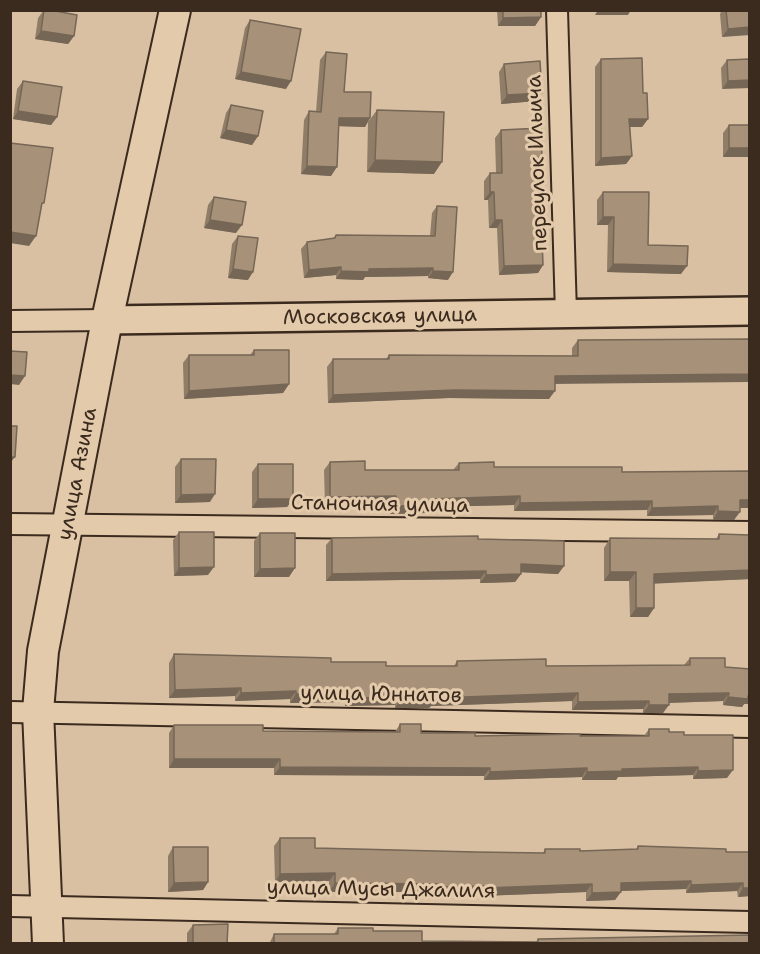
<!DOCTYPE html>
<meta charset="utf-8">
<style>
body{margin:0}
#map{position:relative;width:760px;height:954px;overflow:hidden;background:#d9c0a3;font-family:"Shantell Sans",sans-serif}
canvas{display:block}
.frame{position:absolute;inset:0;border:12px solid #3b2a1e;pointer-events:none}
</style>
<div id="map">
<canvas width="760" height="954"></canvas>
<div class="frame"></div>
</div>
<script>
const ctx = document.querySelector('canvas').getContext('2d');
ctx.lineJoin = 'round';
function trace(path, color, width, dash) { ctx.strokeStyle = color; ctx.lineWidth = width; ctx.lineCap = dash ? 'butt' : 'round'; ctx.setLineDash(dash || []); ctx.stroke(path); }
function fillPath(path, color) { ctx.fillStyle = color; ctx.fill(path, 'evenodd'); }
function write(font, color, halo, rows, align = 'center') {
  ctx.font = font + ' "Shantell Sans",sans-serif'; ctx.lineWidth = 6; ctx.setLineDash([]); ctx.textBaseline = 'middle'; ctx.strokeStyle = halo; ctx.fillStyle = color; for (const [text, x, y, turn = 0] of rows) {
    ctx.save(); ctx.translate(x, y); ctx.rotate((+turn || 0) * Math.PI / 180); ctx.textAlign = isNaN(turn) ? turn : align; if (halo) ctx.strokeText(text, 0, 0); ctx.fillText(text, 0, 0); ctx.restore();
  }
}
const street = new Path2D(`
 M557,10L566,314
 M10,321L107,320
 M10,524L750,532
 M10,712L750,727
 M10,906L750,922`);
const secondary = new Path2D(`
 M107,320L750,311`);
const primary = new Path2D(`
 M48,944L38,711L43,651L107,320L175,10`);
trace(street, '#3b2a1e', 24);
trace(secondary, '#3b2a1e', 32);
trace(primary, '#3b2a1e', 34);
trace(street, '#e3caab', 20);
trace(secondary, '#e3caab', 27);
trace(primary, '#e3caab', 30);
fillPath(new Path2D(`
 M44,10H50L74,36L68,44L35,39L38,18Z
 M497,10H541V17L535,26H498Z
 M722,10H750L722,37L720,14Z
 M250,20L286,89L235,79L245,28Z
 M326,52L344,92L370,118L365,127L339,126L331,176L301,174L304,120L309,111L316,112L320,60Z
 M601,59L643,93L648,119L642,127H630L632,156L626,164L595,166V67Z
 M750,59L722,89L721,68L727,60Z
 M504,64L536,101L501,104L499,72Z
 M23,81L57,117L51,125L13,119L17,89Z
 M231,105L258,136L252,145L220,138L226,113Z
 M377,110L434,174L367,172L368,122Z
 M729,125H750V157H723V133Z
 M501,130L539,161L543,265L538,273L499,275L497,228H489L488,200H484V181L490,173H496L495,138Z
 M603,192L648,245L681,274L607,272L608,225H597V200Z
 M214,197L236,233L204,228L208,205Z
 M437,206L448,280L428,278V276L365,277L363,280L336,279V275L304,278L301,249L307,242L333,239L336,235L430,236L432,213Z
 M238,236L248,280L228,278L232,244Z
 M750,339L555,384L549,399L449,398L328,403L327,367L333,359H386L389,355L572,356V348L578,340Z
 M254,350L289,384L283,393L184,399L183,363L189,355H250Z
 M181,459L210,502L175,503V467Z
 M330,462L365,470H453L459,463L494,467L622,472L750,471V508H740L734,520H713V515L647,516V510L514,511V505L429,507L425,513L390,514V504L325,505L324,470Z
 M258,464L293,499L287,507L252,508V472Z
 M179,532L208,575L174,576L173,540Z
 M260,533L289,577H254V541Z
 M719,534L750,535V579L654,583V608L648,617H630L629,581H604V548L610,538L716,539Z
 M332,538L478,539L564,566L558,574L521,572V574L515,582L480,583V579L326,581V545Z
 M174,654L331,662L386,666H454L457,661L546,666L684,665L690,658L725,667L750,669V704H744L742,707L723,705V701L669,703L663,713H643V709L572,710V701L431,706L429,708H395V705L345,706V702L290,703V699L235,701V696L169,698V663Z
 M400,724L421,733L475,736H644L649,729L684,735L727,778L693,779V775L618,777L616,780H582V777L484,780V776L274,775V768H169V733L174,725L263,731L395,732Z
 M280,838L315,848L476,852L543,853L545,849L580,851L636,849L638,846L726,852H750V896L738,897L737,891L686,893V889L621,891L615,900L586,901V892L480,896V894L435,895V892H329V881L275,882L274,846Z
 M173,847L208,882L203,890L168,892V856Z
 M193,925L227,944H187V933Z
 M338,928L373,931L422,941L536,942L538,939L750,944H269L274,934H334Z`), '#907d68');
fillPath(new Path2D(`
 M598,10H631L628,15H595Z
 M541,17L535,26H498L503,18Z
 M750,27V35L722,37L728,29Z
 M41,31L74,36L68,44L35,39Z
 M241,72L291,81L286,89L235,79Z
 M750,80V88L722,89L728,81Z
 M542,93L536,101L501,104L507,95Z
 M18,111L57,117L51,125L13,119Z
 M339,118H370L365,127L333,126Z
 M629,119H648L642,127H624Z
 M226,130L258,136L252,145L220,138Z
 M729,148H750V157H723Z
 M632,156L626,164L595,166L601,158Z
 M375,160L442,162L434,174L367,172Z
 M307,166L337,167L331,176L301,174Z
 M490,192H494L488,200H484Z
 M603,217H614L608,225H597Z
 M210,220L242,225L236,233L204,228Z
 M495,220H502L497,228H489Z
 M10,232L36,236L29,246L10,243Z
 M613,264L687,266L681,274L607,272Z
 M543,265L538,273L499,275L504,266Z
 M341,267L336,275L304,278L309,270Z
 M433,268L428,276L365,277L363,280L336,279L341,271L369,269Z
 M233,269L253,272L248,280L228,278Z
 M433,271L453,272L448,280L428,278Z
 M750,374V382L549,384L555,376Z
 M10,375L25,376L19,385L10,384Z
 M289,384L283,393L184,399L189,391Z
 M455,390L555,391L549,399L449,398L328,403L333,395Z
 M10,457H15L10,463Z
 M215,494L210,502L175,503L181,495Z
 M396,496L390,504L325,505L330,497Z
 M520,496L514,505L429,507L425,513L390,514L396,506L431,499Z
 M258,499H293L287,507L252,508Z
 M740,500H750V508H734Z
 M652,501L647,510L514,511L520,503Z
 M718,506L713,515L647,516L652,508Z
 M718,511L740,512L734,520H713Z
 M521,564L564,566L558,574L515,572Z
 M214,567L208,575L174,576L179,568Z
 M295,568L289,577H254L260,569Z
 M750,570V579L648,584L654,574Z
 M486,571L480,579L326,581L332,574Z
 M610,572H636L629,581H604Z
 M521,574L515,582L480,583L486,575Z
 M636,608H654L648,617H630Z
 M241,688L235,696L169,698L175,690Z
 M296,691L290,699L235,701L241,693Z
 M351,693L345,702L290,703L296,694Z
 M578,693L572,701L431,706L429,708H395L400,700Z
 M729,693L723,701L663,703L669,694Z
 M748,696H750V704H744L742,707L723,705L728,697Z
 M400,697L395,705L345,706L351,698Z
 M649,701L643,709L572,710L578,702Z
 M649,705H669L663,713H643Z
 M174,759H280L274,768H169Z
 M280,767L490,768L484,776L274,775Z
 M698,767L693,775L618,777L616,780H582L587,772L622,769Z
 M587,768L582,777L484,780L490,772Z
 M733,770L727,778L693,779L698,771Z
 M335,873L329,881L275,882L280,874Z
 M691,881L686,889L615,891L621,883Z
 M208,882L203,890L168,892L174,883Z
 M335,883L441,884L435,892H329Z
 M743,883L737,891L686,893L691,885Z
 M592,884L586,892L480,896L485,888Z
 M485,886L480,894L435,895L441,887Z
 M743,888H750V896L738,897Z
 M621,892L615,900L586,901L592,893Z`), '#756655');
const building = new Path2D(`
 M44,10H50L77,15L74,36L41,31Z
 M503,10H541V17L503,18Z
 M726,10H750V27L728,29Z
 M250,20L301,29L291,81L241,72Z
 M326,52L347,54L344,92H371L370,118H339L337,167L307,166L309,111L321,112Z
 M642,58L643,93H647L648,119H629L632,156L601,158V59Z
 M750,59V80L728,81L727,60Z
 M540,61L542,93L507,95L504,64Z
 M23,81L62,87L57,117L18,111Z
 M231,105L263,111L258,136L226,130Z
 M377,110L444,112L442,162L375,160Z
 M729,125H750V148H729Z
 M541,128L542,157H539L543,265L504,266L502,220H495L494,192H490V173H502L501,130Z
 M10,143L53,148L44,203H42L36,236L10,232Z
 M603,192H649L648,245L688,246L687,266L613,264L614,217H603Z
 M214,197L246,202L242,225L210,220Z
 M437,206L457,207L453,272L433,271V268L369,269V272L341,271V267L309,270L307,242L335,238L336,235L435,236Z
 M238,236L258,238L253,272L233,269Z
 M750,339V374L555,376V391L455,390L333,395V359H389V355L578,356V340Z
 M254,350H289V384L189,391V355H254Z
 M10,351L27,352L25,376L10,375Z
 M10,426H17L15,457H10Z
 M181,459H216L215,494L181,495Z
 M365,461V470H459V463L494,462V467H622V472L750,471V500H740V512L718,511V506L652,508V501L520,503V496L431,499V505L396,506V496L330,497V462Z
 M258,464H293V499H258Z
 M179,532H214V567L179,568Z
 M260,533H295V568L260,569Z
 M719,534L750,535V570L654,574V608H636V572H610V538L719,539Z
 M478,536V539L564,541V566L521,564V574L486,575V571L332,574V538Z
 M174,654L331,658V662H386V666H457V661L546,659V666L690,665V658H725V667L750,669V696H748V699L728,697L729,693L669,694V705H649V701L578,702V693L435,698V700H400V697L351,698V693L296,694V691L241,693V688L175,690Z
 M400,724H421V733H475V736L580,734V736H649V729H669V732H684V735H733V770L698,771V767L622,769V771L587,772V768L490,772V768L280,767V759H174V725H263V731L400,732Z
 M280,838H315V848L476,852L545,853V849H580V851L638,849V846L726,849V852H750V888H743V883L691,885V881L621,883V892L592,893V884L485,888V886L441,887V884L335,883V873L280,874Z
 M173,847H208V882L174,883Z
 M228,924L227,944H193V925Z
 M338,928H373V931H422V941L538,942V939L750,935V944H274V934H338Z`);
fillPath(building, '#a79179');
trace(building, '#756655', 1.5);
write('21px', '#3b2a1e', '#e3caab', [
 ["переулок Ильича",538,163,-92],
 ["Московская улица",380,317,-1],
 ["улица Азина",78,474,-79],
 ["Станочная улица",380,505,1],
 ["улица Юннатов",381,695,1],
 ["улица Мусы Джалиля",381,890,1]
]);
</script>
